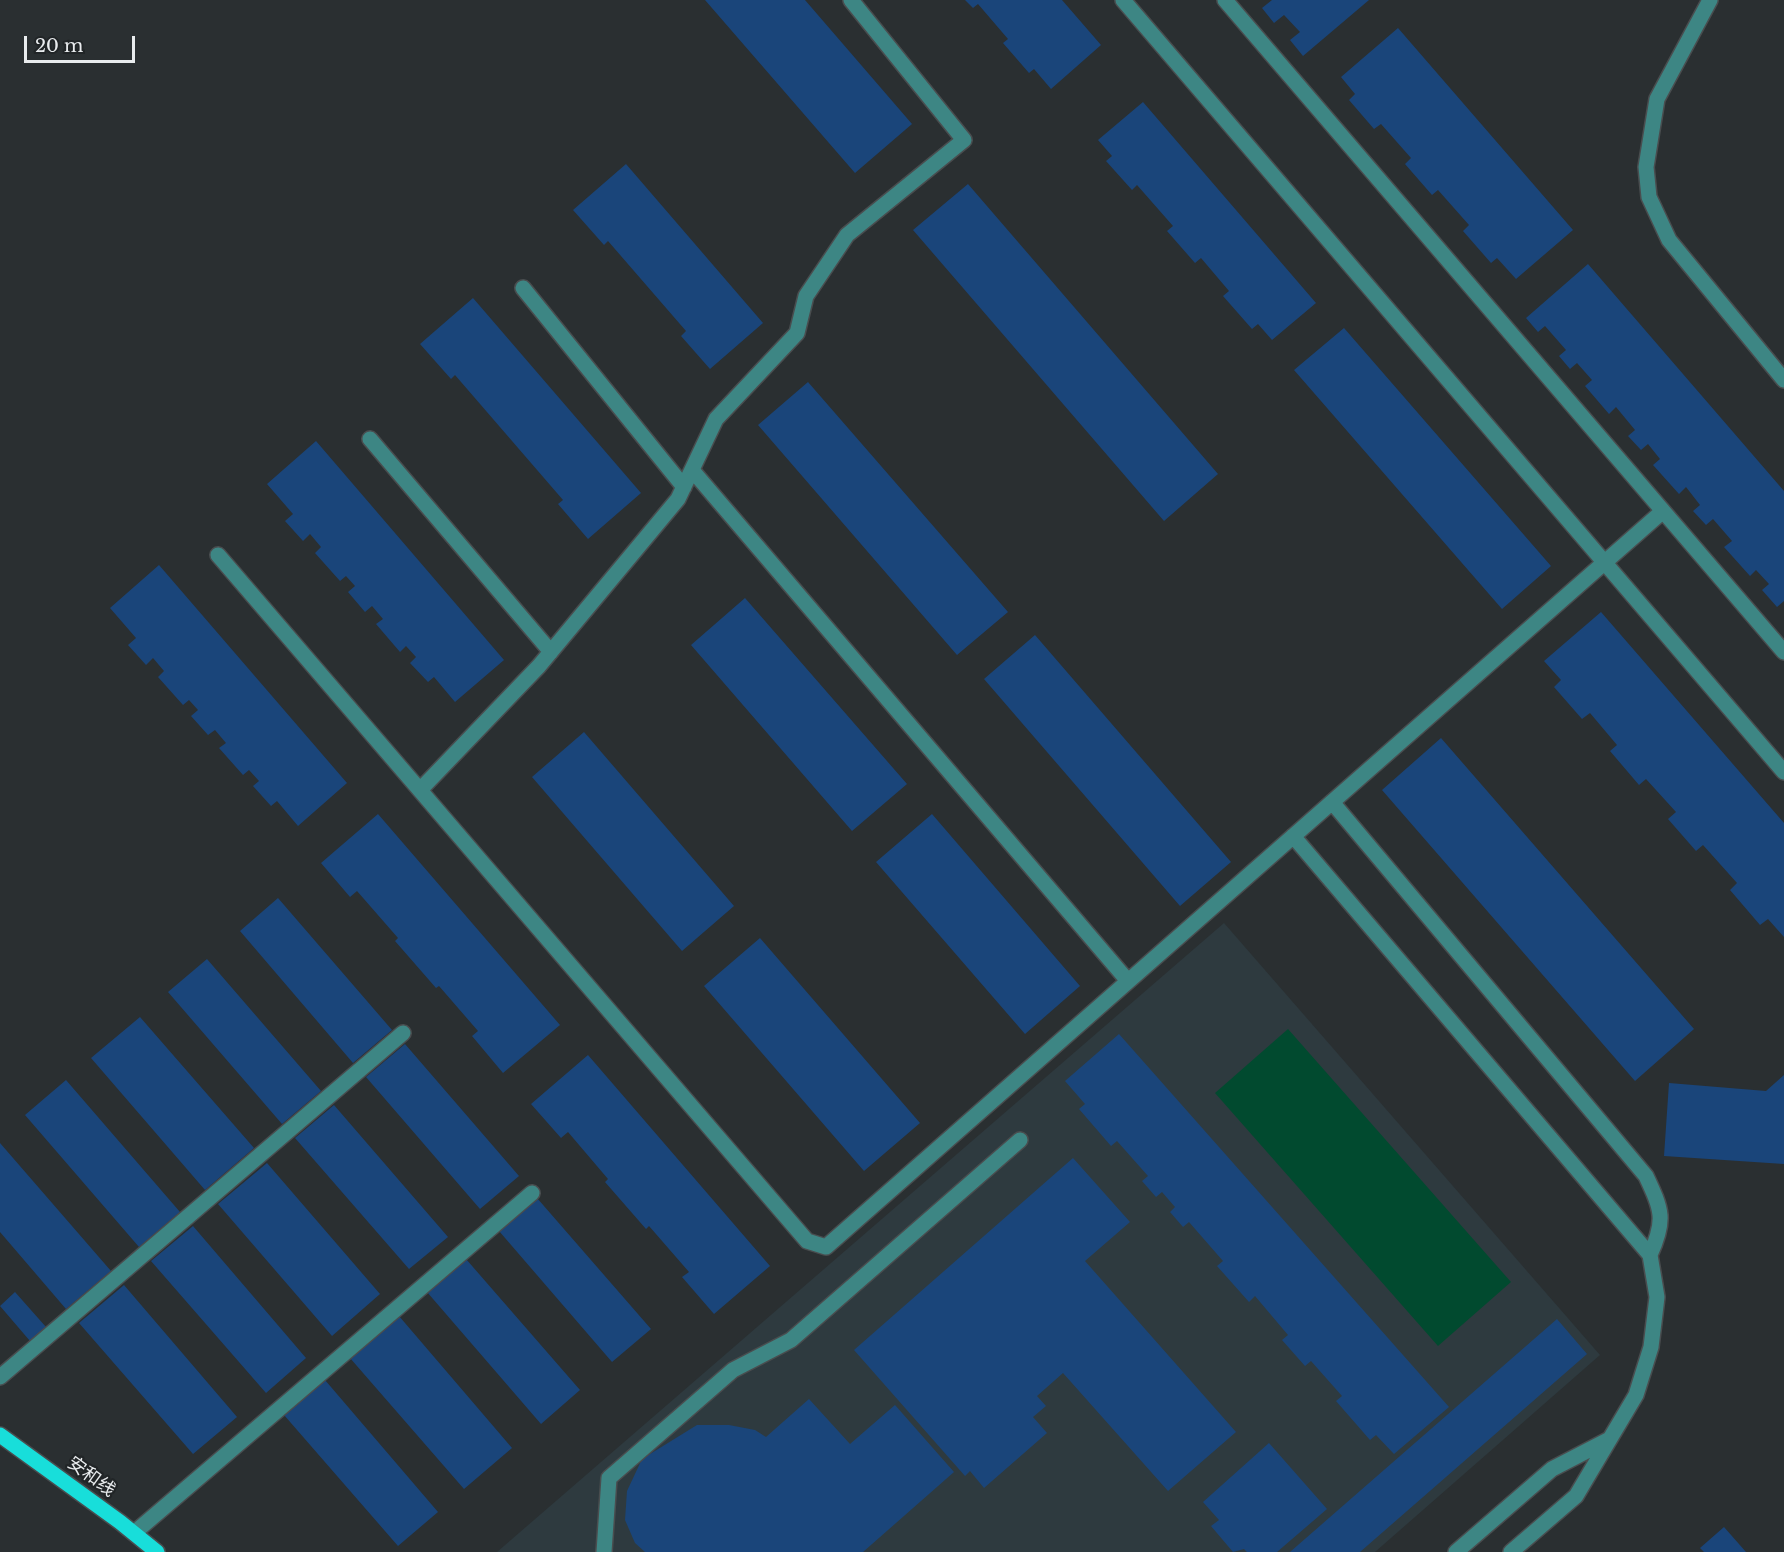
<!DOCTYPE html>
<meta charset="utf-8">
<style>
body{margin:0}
#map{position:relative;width:1784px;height:1552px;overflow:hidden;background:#2a2f31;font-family:"Libre Baskerville",serif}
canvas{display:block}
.scale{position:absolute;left:24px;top:36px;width:111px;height:27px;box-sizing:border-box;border:3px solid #e9ecee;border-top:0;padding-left:8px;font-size:18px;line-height:21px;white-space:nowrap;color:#e9ecee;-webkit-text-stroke:4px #212527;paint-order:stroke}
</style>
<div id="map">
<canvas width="1784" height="1552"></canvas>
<div class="scale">20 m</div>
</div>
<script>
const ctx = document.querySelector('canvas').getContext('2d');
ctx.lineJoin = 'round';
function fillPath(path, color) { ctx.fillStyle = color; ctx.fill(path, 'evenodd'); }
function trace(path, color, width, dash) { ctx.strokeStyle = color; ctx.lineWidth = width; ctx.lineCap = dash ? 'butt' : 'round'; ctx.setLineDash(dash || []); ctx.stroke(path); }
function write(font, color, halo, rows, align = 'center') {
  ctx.font = font + ' "Libre Baskerville","Noto Sans SC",serif'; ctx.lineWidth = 4.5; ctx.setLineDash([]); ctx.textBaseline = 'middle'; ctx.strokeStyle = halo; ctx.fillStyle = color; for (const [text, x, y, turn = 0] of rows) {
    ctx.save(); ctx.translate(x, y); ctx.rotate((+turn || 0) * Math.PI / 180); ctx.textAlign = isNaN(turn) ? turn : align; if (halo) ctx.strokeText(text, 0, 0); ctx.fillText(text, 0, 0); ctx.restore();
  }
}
fillPath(new Path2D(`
 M1224,923L1600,1355L1375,1552H497Z`), '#2e3a3f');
fillPath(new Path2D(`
 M1288,1029L1511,1282L1438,1346L1215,1093Z`), '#014a2f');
fillPath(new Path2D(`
 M705,0H805L912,124L855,173Z
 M965,0H1062L1101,45L1051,89L1034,69L1029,73L1003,43L1008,39L978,4L973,8Z
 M1272,0H1369L1303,56L1290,40L1300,32L1284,15L1274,23L1262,8Z
 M1398,28L1573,230L1516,279L1497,258L1491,263L1463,231L1469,225L1438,190L1432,195L1405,164L1411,158L1381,124L1374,129L1349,100L1355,94L1341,77Z
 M1143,102L1316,303L1272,340L1258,324L1252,329L1223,296L1229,291L1201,258L1195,263L1167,231L1173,226L1137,185L1132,190L1106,161L1112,156L1098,140Z
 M626,164L763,323L710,369L681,336L686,331L608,241L604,245L573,210Z
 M968,184L1218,474L1164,521L913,230Z
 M1588,264L1784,491V601L1777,607L1762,590L1769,584L1756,570L1750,576L1724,547L1732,541L1713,519L1706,525L1693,511L1700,505L1686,487L1679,494L1653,465L1660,459L1648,444L1641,450L1628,436L1635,430L1616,407L1609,414L1585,386L1592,380L1577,363L1570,369L1559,356L1566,350L1545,326L1538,332L1526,318Z
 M473,298L641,493L588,539L558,504L563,500L455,375L451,379L420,344Z
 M1344,328L1551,566L1502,609L1294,370Z
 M808,382L1008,612L957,655L758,425Z
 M316,441L504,660L455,702L434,677L428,682L410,663L416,657L406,646L400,652L376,624L383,619L372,606L365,612L348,592L355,586L346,576L340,581L315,553L321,547L310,534L303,541L285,521L293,514L267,484Z
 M159,565L347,783L298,826L277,801L271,806L253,786L259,781L249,770L243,775L219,748L226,743L215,730L208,735L191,716L198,710L189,700L183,705L158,677L164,671L153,658L146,665L128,645L136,638L110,608Z
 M745,598L907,784L852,831L691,645Z
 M1601,612L1784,823V937L1768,919L1760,925L1730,890L1737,883L1703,845L1696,851L1668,819L1676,812L1646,779L1639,785L1610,751L1617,745L1590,713L1582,719L1554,687L1561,680L1544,661Z
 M1035,635L1231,862L1180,906L984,679Z
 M584,732L734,906L682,951L532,777Z
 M1441,738L1694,1029L1635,1081L1382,790Z
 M378,814L560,1025L503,1073L472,1036L478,1031L439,986L436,988L395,941L398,938L357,891L350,897L321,863Z
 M932,814L1080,986L1025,1034L876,862Z
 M278,898L392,1030L353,1063L240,931Z
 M760,938L920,1123L864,1171L704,986Z
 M207,959L321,1091L282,1124L168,992Z
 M140,1017L254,1148L205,1190L91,1058Z
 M1119,1034L1449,1407L1394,1454L1376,1435L1370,1440L1336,1401L1342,1396L1311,1361L1305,1366L1282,1340L1288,1335L1255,1296L1249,1302L1217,1266L1223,1261L1189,1222L1183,1227L1170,1212L1175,1207L1162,1192L1156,1197L1142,1181L1148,1176L1117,1141L1111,1146L1079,1109L1085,1104L1065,1081Z
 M405,1044L519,1176L480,1209L366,1077Z
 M588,1055L770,1266L714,1314L682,1277L689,1272L649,1226L646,1229L605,1182L608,1179L568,1132L561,1138L531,1104Z
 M1784,1075V1164L1664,1156L1669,1083L1766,1091Z
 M66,1080L180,1212L139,1247L25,1115Z
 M334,1105L448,1237L409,1269L295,1138Z
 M0,1143L111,1271L66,1309L0,1232Z
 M1073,1158L1130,1222L1085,1261L1236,1432L1168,1491L1063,1373L1037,1396L1046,1406L1033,1417L1047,1433L984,1488L970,1471L965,1476L854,1350Z
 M267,1163L380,1294L332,1336L218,1204Z
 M537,1198L651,1329L612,1362L499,1231Z
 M193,1226L306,1358L266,1393L151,1261Z
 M466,1259L580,1390L541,1424L427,1292Z
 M124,1285L237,1417L193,1454L79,1323Z
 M15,1292L46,1327L30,1341L0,1306Z
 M399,1316L512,1448L464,1489L350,1358Z
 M1557,1319L1587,1354L1360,1552H1290Z
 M325,1380L438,1512L398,1546L284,1415Z
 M809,1399L850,1444L895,1405L954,1472L863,1552H645L635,1543L625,1520L627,1491L642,1459L697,1425H729L755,1430L766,1437Z
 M1269,1443L1327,1509L1277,1552H1247L1244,1549L1233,1552L1211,1526L1219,1520L1203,1502Z
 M1724,1527L1746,1552H1704L1700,1548Z`), '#1a457a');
const minor = new Path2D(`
 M1123,0L1784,772
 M1225,0L1784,652
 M1710,0L1657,99L1646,167L1649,197L1669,240L1784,380
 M523,288L684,487
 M370,439L551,652
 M692,470L1128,981
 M218,555L807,1241L826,1247L1663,511
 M420,790L539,666L678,499L716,419L797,333L806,296L847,235L964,140L851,0
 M1332,802L1646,1176C1662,1210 1666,1220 1650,1255
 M1293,836L1650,1255L1657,1297L1651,1347L1636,1395L1576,1496L1511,1552
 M0,1377L403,1033
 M134,1533L532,1193
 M604,1552L609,1478L733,1370L791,1340L1020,1140
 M1456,1552L1552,1469L1608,1440`);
const major = new Path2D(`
 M0,1435L120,1522L157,1552`);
trace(minor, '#494d4f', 18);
trace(major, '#494d4f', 18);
trace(minor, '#3d8684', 15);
trace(major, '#18deda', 15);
write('18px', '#e9ecee', '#212527', [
 ["安和线",91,1477,36]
]);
</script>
